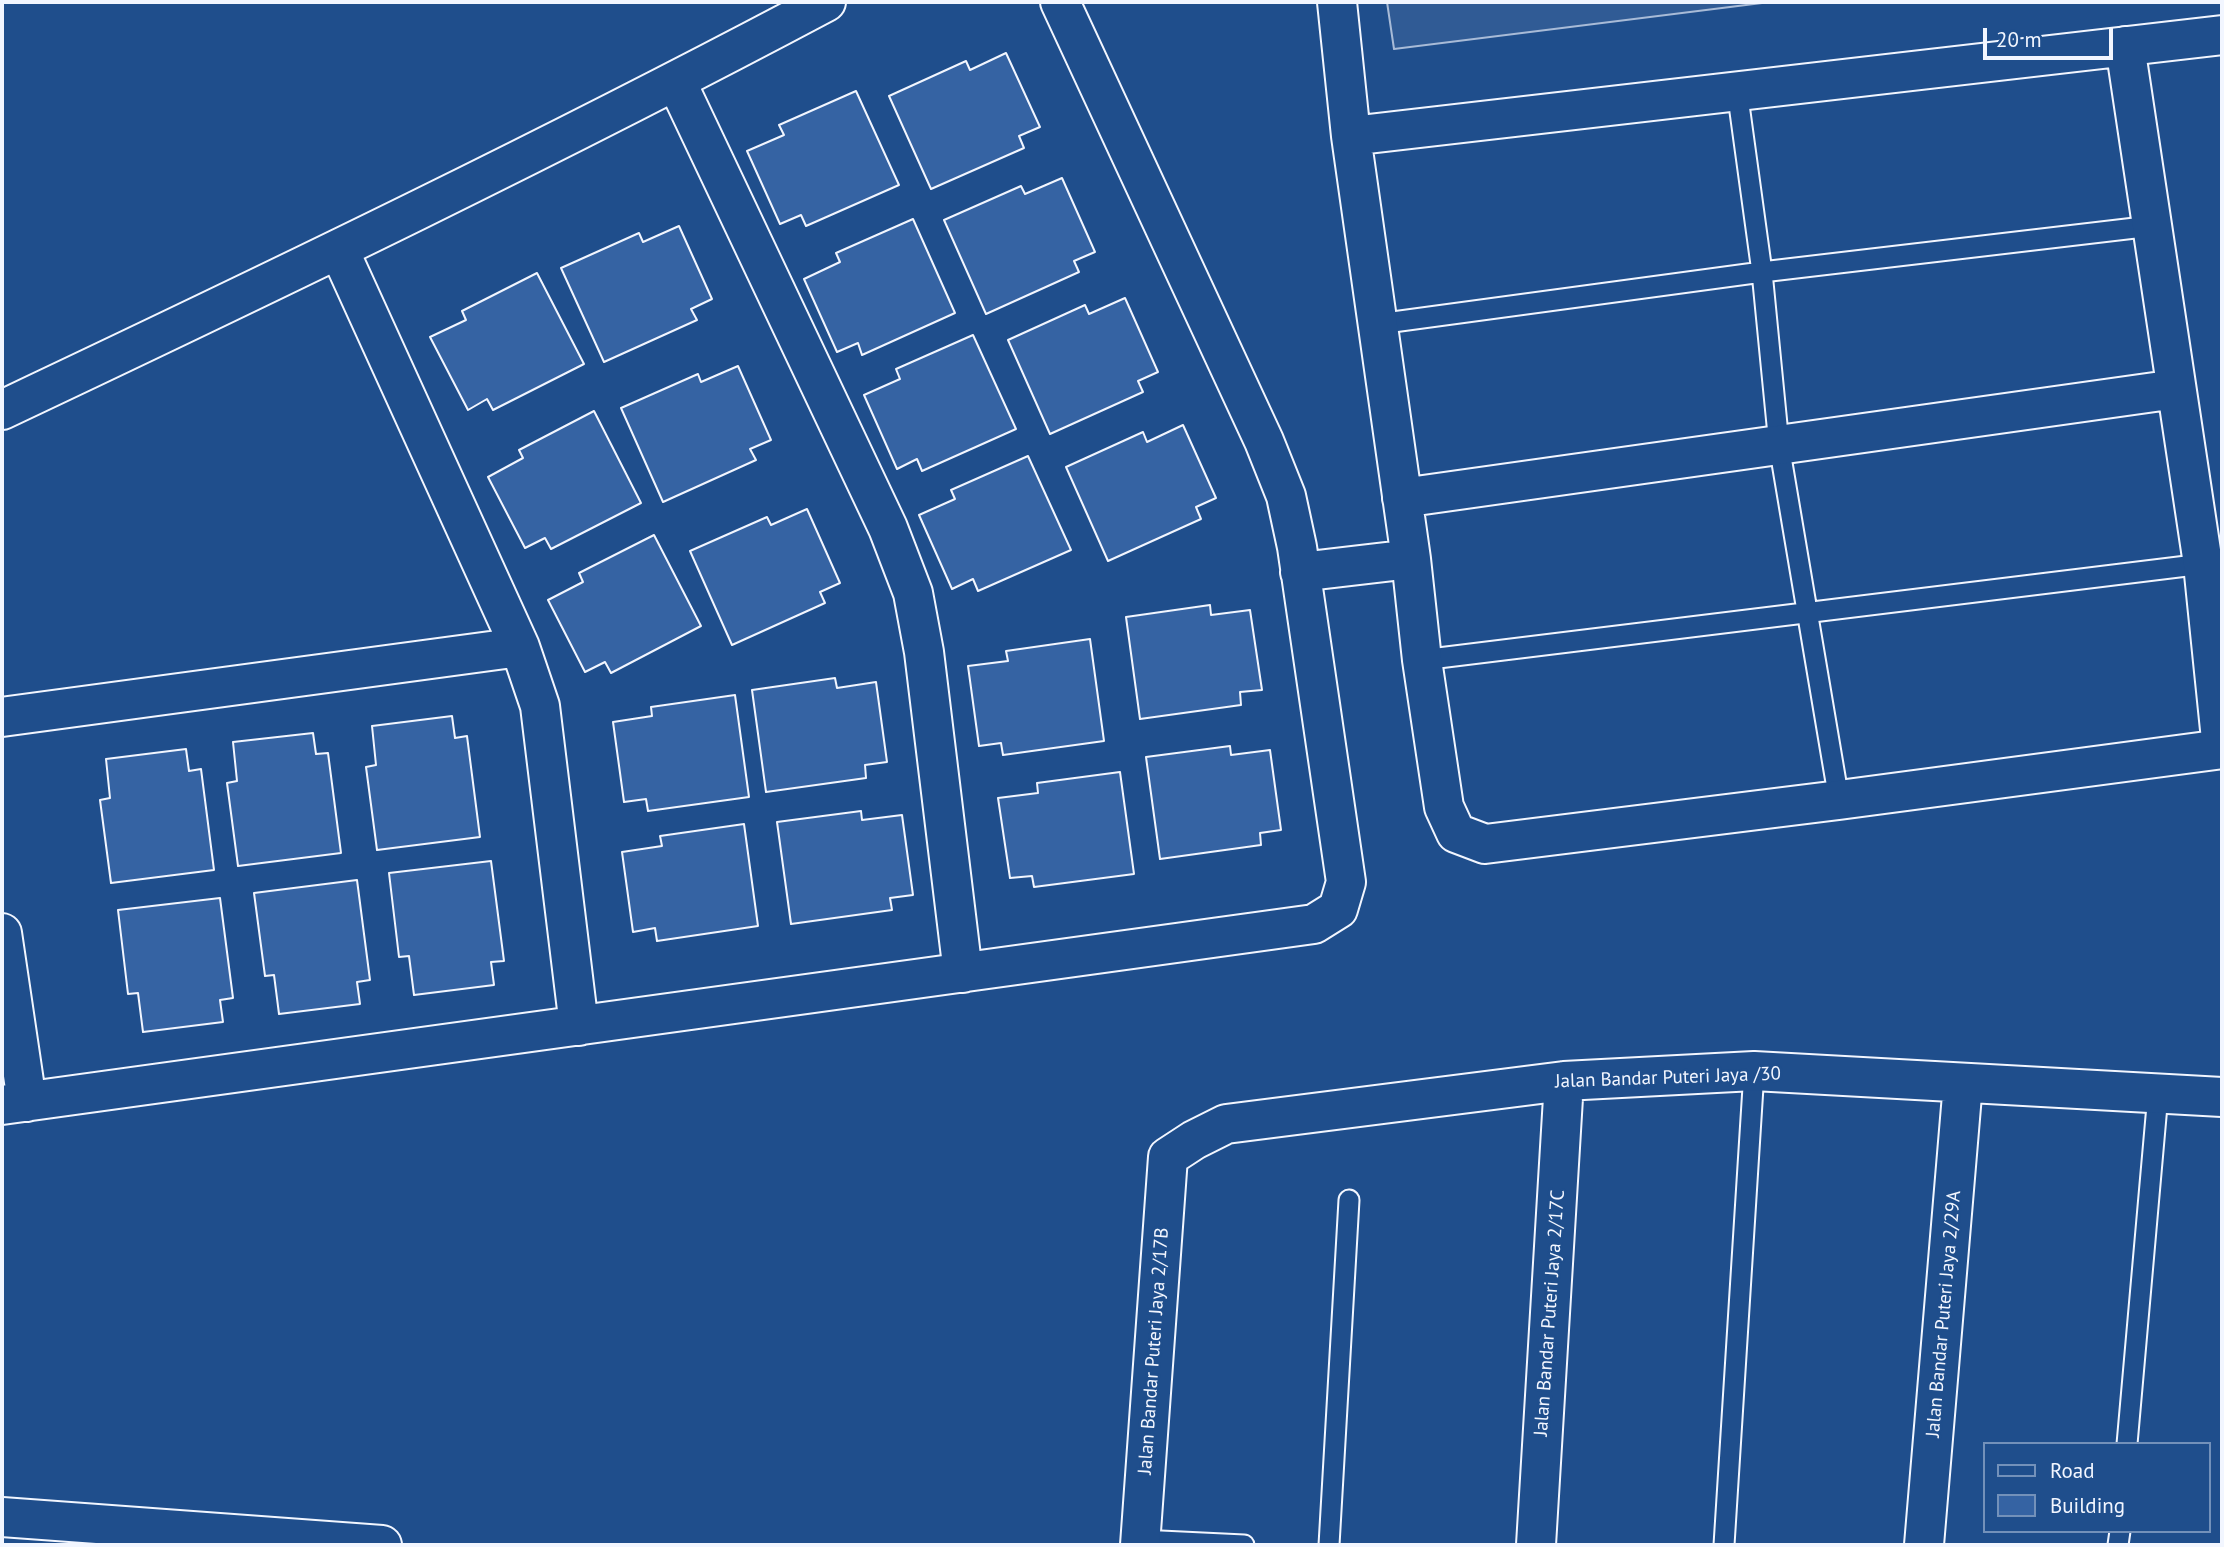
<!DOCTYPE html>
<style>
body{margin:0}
#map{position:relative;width:2224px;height:1547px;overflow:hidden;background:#1f4e8c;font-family:"PT Sans",sans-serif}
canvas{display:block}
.frame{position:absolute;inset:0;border:4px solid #f2f6ff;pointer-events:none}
.legend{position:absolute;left:1983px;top:1442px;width:228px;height:91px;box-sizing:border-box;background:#1f4e8c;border:2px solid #7391ba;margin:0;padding:9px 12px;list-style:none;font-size:21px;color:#f2f6ff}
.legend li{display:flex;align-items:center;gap:14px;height:35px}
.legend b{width:35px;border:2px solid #7391ba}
.scale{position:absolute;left:1983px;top:28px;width:130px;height:32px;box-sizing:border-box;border:4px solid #f2f6ff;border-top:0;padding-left:9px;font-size:21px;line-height:24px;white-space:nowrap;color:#f2f6ff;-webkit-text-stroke:5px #1f4e8c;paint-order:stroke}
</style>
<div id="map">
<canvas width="2224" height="1547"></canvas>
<div class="frame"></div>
<ul class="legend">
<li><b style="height:9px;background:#1f4e8c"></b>Road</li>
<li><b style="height:19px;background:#3563a3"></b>Building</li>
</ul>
<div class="scale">20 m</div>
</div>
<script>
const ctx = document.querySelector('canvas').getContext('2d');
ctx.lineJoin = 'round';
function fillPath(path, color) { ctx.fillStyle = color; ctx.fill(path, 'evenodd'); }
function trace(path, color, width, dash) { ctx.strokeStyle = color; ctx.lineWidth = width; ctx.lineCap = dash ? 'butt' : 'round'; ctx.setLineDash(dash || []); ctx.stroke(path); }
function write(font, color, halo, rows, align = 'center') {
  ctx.font = font + ' "PT Sans",sans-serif'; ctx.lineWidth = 5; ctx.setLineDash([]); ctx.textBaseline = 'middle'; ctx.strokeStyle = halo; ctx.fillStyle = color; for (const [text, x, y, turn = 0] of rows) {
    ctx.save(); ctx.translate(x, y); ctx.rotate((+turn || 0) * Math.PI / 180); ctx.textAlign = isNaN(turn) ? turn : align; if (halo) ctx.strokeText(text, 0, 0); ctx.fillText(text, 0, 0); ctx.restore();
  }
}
const built = new Path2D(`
 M1387,2H1770L1394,49Z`);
fillPath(built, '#305b95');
trace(built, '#a8bbd7', 2);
const building = new Path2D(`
 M1006,53L1040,127L1019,136L1024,148L931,189L889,96L966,61L970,70Z
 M856,91L899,185L806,226L801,215L780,224L747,151L784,135L779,125Z
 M1062,178L1095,252L1074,261L1079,272L986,314L944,220L1021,186L1025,194Z
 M913,219L955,313L862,355L858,343L837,352L804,279L840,262L836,253Z
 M679,226L712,299L691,309L697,320L604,362L561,268L639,233L643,242Z
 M537,273L584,364L493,410L487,399L468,410L430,337L466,320L462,311Z
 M1125,298L1158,372L1138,381L1143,392L1050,434L1008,340L1085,305L1089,314Z
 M973,335L1016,429L922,471L917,459L897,469L864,395L900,379L896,369Z
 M738,366L771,440L750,449L756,460L663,502L621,408L698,374L701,382Z
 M594,411L641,503L551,549L545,538L525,548L488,477L523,458L519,450Z
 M1183,425L1216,498L1196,507L1201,519L1108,561L1066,467L1143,432L1147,442Z
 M1028,456L1071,550L978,591L973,579L952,589L919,515L955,499L951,490Z
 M807,509L840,583L820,592L825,603L732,645L690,551L767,517L771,525Z
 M654,535L701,626L611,673L605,662L585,672L548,600L583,582L579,573Z
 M1210,605L1211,615L1250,610L1262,690L1240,692L1241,705L1140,719L1126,617Z
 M1090,639L1104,741L1003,755L1001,743L979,746L968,666L1008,661L1006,651Z
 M835,678L837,688L876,682L887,762L865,765L866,778L766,792L752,690Z
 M735,695L749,797L648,811L646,799L624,802L613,722L652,716L651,707Z
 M452,716L455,738L467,736L480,837L377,850L366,767L376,765L372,726Z
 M313,733L316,754L328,753L341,853L238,866L227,783L237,781L233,742Z
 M1230,746L1231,755L1270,750L1281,830L1260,833L1261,845L1160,859L1146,757Z
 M186,749L189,771L201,769L214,870L111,883L100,800L110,798L106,759Z
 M1120,772L1134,874L1034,887L1032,876L1010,878L998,798L1038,793L1037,783Z
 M861,811L862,820L902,815L913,895L890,898L892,910L791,924L777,822Z
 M744,824L758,926L657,941L655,928L633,932L622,852L662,846L660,836Z
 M491,861L504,961L491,962L494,985L414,995L409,956L399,957L389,873Z
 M357,880L370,980L357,982L360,1004L279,1014L274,975L265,976L254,893Z
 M220,898L233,998L220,1000L223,1022L143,1032L138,993L128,994L118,910Z`);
fillPath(building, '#3563a3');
trace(building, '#f2f6ff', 2);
const lane = new Path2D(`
 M1737,90L1762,272L1779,445L1839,800
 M1378,324L1762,272L2152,226
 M1422,660L2203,564
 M2127,1444L2158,1094
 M1140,1540L1244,1545
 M1329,1545L1349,1200
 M1724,1545L1754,1071
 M2118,1545L2120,1531`);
const street = new Path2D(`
 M1337,2L1351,136L1411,559L1422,660L1444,807L1456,833L1485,844L1839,800L2222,749
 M2125,46L2203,564L2222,749
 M676,81L888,528L913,593L924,652L963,973
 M1351,136L2222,35
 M339,250L520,647L540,706L579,1026
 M2,410C279,279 555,146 826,2
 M1402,498L2176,389
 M1300,572L1411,559
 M2,717L520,647
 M2,933L27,1102
 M2,1105L1314,924L1338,909L1346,882L1297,547L1286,496L1264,441L1060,2
 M2,1517L382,1545
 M1140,1545L1168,1157L1194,1140L1226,1124L1564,1081L1754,1071L2222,1097
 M1536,1545L1564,1081
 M1924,1545L1963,1083`);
trace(lane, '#f2f6ff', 23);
trace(street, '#f2f6ff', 42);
trace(lane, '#1f4e8c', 19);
trace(street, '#1f4e8c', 38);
write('19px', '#f2f6ff', '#1f4e8c', [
 ["Jalan Bandar Puteri Jaya /30",1668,1078,-2],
 ["Jalan Bandar Puteri Jaya 2/17C",1550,1313,-86],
 ["Jalan Bandar Puteri Jaya 2/29A",1944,1314,-85],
 ["Jalan Bandar Puteri Jaya 2/17B",1154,1351,-86]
]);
</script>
